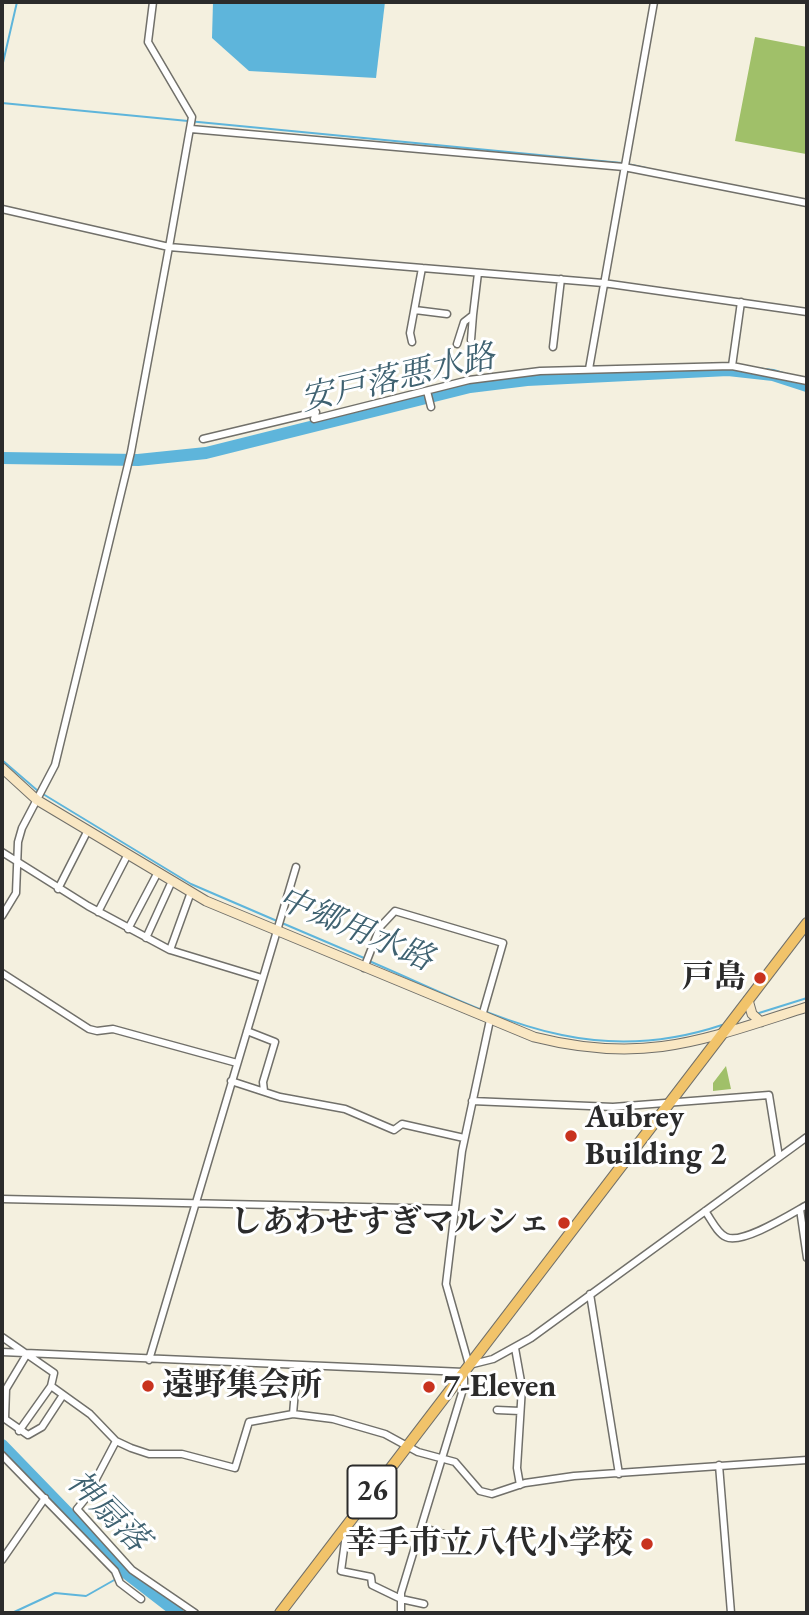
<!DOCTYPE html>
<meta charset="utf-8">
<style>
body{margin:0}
#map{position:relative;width:809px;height:1615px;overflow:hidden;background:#f4f0df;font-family:"EB Garamond",serif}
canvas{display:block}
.frame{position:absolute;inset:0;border:4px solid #2b2b2b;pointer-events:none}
</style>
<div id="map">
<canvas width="809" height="1615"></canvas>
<div class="frame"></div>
</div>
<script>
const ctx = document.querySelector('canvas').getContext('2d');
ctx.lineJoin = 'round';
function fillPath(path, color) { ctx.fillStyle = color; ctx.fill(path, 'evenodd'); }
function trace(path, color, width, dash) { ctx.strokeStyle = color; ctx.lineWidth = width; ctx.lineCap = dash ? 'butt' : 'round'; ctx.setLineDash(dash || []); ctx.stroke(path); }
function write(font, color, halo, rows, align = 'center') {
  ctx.font = font + ' "EB Garamond","Noto Serif JP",serif'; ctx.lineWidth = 6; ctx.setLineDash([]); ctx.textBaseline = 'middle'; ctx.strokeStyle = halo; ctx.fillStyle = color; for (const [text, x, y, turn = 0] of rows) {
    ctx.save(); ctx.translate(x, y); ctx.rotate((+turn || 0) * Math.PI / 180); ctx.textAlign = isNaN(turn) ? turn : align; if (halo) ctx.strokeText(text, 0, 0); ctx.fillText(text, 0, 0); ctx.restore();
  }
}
fillPath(new Path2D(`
 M755,37L807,47L806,154L735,141Z
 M726,1066L731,1089L713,1091V1083Z`), '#a0c069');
fillPath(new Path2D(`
 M213,2H385L376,78L249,71L212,38Z`), '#5eb5db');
trace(new Path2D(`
 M2,67L17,2
 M2,103L622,163
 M627,164L646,168
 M2,760L38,791
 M43,794L191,884L277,921
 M282,923L364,958
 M369,961C491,1013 585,1071 722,1025
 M759,1013L807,998
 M12,1613L55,1593L86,1596L116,1579`), '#5eb5db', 2);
trace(new Path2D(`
 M2,458L138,460L206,453L470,387L527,380L728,370L773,375L807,386
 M2,1445L126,1573L178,1613`), '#5eb5db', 12);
const minor = new Path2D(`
 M153,2L148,42L192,117L169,247L603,283L807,312
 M191,129L624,167L807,203
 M2,209L169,247L131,452L55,765L22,828L18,842L16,893L2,916
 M415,310L447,314
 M471,340L473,315
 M412,342L410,333L422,268
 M457,344L464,322L473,315L478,273
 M553,347L561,279
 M732,366L741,302
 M589,369L654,2
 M427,391L431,407
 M203,439L316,412L314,419L469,380L540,371L732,366L807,381
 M2,852L88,906L170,950L262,978
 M58,889L88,830
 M98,912L128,854
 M128,929L158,872
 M146,938L172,881
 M170,950L191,892
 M364,968L380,927L395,911L503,943L482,1016
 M2,973L89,1029L97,1031L113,1029L237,1063
 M490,1020L462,1151L446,1284L469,1365L493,1359L531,1338L807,1137
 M247,1031L275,1042L263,1082L264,1091
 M231,1081L280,1097L345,1109L394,1130L402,1124L464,1138
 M472,1101L613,1107L769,1095L779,1157
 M2,1199L453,1209
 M800,1209L807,1258
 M705,1211C711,1219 717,1233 726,1237C742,1245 791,1214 807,1205
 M590,1294L619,1474
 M2,1337L54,1373L51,1386L90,1414L116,1441L131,1448L149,1454H182L235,1468L249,1422L293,1414L333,1419L385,1434L418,1452L455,1462L480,1491L492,1494L525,1483L574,1476L807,1460
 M515,1348L522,1387L517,1468L520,1485
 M2,1352L464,1372V1386L401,1593V1613
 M27,1354L6,1389L5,1419L28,1435L42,1427L63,1395
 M149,1360L296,867
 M497,1410L520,1411
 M293,1414L297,1367
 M19,1431L51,1386
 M116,1441L86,1498L77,1509L132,1570L195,1613
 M2,1455L115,1571L120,1583L141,1599
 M719,1465L731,1613
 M347,1527L341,1571L371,1577L372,1585L401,1599L424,1604
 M421,1527L453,1537
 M2,1560L45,1498`);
const secondary = new Path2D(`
 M2,768L37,800L206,901L534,1037C645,1065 703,1040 807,1007
 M748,1000L752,1014L761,1022`);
const primary = new Path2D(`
 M280,1613L807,923`);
trace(minor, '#71706a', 9);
trace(secondary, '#71706a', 11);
trace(primary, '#71706a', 12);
trace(minor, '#fff', 6);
trace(secondary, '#f9e7c3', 9);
trace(primary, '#f1c36a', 10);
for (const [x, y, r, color] of [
 [760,978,7,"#c8321e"],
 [571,1136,7,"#c8321e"],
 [564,1223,7,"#c8321e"],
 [148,1386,7,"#c8321e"],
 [429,1387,7,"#c8321e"],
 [647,1544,7,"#c8321e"]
]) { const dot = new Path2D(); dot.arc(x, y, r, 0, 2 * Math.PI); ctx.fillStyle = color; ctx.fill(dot); trace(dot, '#fff', 2.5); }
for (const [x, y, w] of [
 [372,1492,49]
]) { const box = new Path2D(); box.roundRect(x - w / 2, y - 26.5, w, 53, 5); ctx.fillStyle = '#fff'; ctx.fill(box); trace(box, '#2b2b2b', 2); }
write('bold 30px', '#2b2b2b', null, [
 ["26",372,1492]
]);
write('bold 32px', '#2b2b2b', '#fff', [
 ["戸島",746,978],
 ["Aubrey",585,1118,"left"],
 ["Building 2",585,1155,"left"],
 ["しあわせすぎマルシェ",550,1223],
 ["遠野集会所",162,1386,"left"],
 ["7-Eleven",443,1387,"left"],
 ["幸手市立八代小学校",633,1544]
], 'right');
write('italic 33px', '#3f6271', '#fff', [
 ["安戸落悪水路",398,379,-13],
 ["中郷用水路",355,930,23],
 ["神扇落",107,1512,45]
]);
</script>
